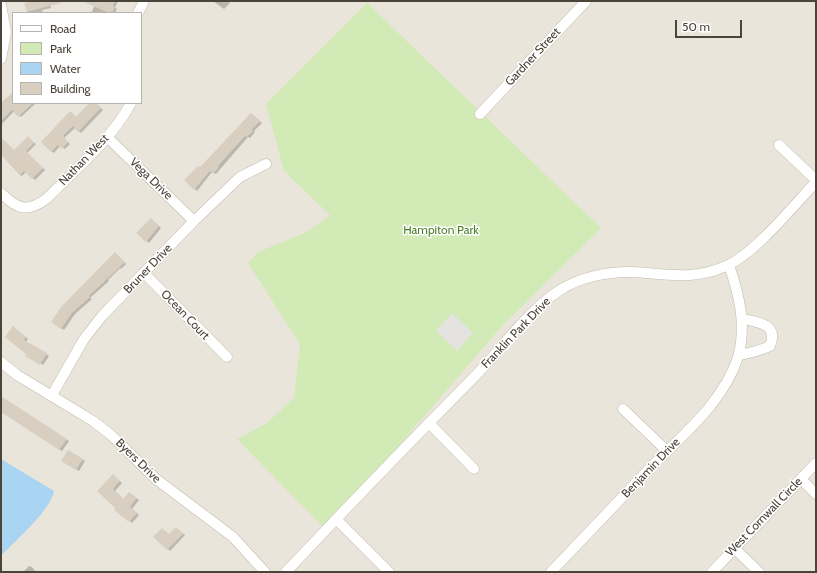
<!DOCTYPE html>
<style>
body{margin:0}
#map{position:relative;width:817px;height:573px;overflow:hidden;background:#f6f3ec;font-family:Cabin,sans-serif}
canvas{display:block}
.frame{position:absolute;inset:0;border:2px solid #4b4439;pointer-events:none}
.legend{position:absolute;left:12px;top:12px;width:130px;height:92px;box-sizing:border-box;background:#fff;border:1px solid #b7b4b0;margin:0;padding:5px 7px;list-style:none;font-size:12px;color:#4b4439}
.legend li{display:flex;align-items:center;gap:8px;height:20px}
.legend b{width:20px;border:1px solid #b7b4b0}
.scale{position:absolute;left:675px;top:20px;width:67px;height:18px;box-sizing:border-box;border:2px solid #4b4439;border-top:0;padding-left:5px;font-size:12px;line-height:14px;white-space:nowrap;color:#4b4439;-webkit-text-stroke:3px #fff;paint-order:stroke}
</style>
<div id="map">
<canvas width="817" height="573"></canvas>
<div class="frame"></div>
<ul class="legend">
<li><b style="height:5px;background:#fff"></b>Road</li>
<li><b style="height:11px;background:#d2eab5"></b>Park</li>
<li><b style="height:11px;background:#a9d4f2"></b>Water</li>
<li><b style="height:11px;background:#d8cfc1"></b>Building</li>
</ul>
<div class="scale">50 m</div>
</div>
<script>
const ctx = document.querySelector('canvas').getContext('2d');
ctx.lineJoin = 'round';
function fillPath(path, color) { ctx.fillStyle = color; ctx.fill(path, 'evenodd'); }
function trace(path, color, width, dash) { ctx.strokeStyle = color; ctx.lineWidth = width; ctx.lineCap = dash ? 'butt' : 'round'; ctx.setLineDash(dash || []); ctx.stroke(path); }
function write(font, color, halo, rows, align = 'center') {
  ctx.font = font + ' Cabin,sans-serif'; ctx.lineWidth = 3; ctx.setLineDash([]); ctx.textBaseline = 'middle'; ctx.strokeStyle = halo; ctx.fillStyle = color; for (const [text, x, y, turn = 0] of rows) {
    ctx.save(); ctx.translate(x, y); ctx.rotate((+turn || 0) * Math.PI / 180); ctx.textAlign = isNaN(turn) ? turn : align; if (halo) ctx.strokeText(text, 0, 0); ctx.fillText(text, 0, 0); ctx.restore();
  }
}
fillPath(new Path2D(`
 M1,1H816V572H1ZM13,13H141V103H13Z`), '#eae5da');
fillPath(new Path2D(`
 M367,3L601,228L502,326L326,530L237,439L267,423L294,398L300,344L248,263L258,252L307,232L330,215L284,171L266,104Z`), '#d2eab5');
fillPath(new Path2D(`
 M452,313L473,333L457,351L436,331Z`), '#e5e3e0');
fillPath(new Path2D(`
 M1,459L54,491C51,510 15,541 1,556Z`), '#a9d4f2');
fillPath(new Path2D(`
 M36,1H49L51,8L42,10L43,13L27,12Z
 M97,1H118L115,8L117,9L115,13H91Z
 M213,1H228L230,3L224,9Z
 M13,96V103H36L21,117L14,111L1,125V105Z
 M90,103H96L103,110L81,133L75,128L64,138L70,144L65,149L60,146L54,153L51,151L71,112L76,117Z
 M254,116L262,123L254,131L255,132L250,138L248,137L216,174L212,172L197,191L195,189L200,168Z
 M28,138L36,144L27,153L45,170L35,180L26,172L22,176L20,175L1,154V140L14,151Z
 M153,221L161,228L149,243L138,233Z
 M117,255L126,264L121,269L120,268L108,280L109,281L90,298L92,299L75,314L64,330L52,322Z
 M16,329L28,339L26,342L49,356L43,365L27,355Z
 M1,397L69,441L62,451L1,411Z
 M69,451L85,461L79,471L62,460Z
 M114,476L122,483L115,491L124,500L132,495L139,500L132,509L139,515L132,523L99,491Z
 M176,528L185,535L170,551L155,537L169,535Z
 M29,566L32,567L36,572H23Z`), '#0003');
fillPath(new Path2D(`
 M33,1H61V3L27,12L24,3Z
 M82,1H115L113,6L115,7L112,13H109Z
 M13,92V103H33L18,117L12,110L1,121V103Z
 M90,103H96L101,108L78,132L73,126L63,136L68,142L62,149L58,145L51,152L41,142L70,111L76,117Z
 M251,113L260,121L252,129L253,131L247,137L245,136L218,166L219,167L213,174L210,171L194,190L184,180L198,166L200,167Z
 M28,136L34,143L26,151L43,168L32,179L24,171L20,175L1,154V137L14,150Z
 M151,218L159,226L146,242L136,233Z
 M115,252L125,262L89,296L90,297L72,313L61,329L51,322L61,307Z
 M13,326L26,337L24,340L47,353L40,365L25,356L26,354L5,337Z
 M1,396L67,439L59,450L1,412Z
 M68,450L83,459L76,470L61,461Z
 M113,474L120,481L113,489L123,499L129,492L137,498L130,507L137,513L129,522L114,510L115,508L97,491Z
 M176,527L183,534L167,550L153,537L162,528L169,534Z`), '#d8cfc1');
const street = new Path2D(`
 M1,5L6,32L1,59
 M138,13L144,1
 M480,114L586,1
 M107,137L194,221
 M779,145L816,180
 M1,193C17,209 27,213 46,199C76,169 111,140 131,103
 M144,273L227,357
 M739,355C750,353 759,351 770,346C779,324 758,322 742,319
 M1,362L17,375L93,421L111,435L156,479L233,537L265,572
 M52,395L84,339L102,316L194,221L240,177L266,164
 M623,409L667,451
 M429,423L474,469
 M801,479L816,494
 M336,519L389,572
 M734,548L759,572
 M286,572C349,505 413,439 478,373C504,345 528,311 560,290C580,277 610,271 633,272C667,274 695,281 728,265C755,253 795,204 816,182
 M551,572C585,536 619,501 653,465C685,433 724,401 738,357C747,325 739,295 729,265
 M712,572L816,463`);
trace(street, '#c2bbae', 11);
trace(street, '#fff', 10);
write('12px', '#4b4439', '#fff', [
 ["Gardner Street",533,57,-47],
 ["Nathan West",84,160,-46],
 ["Vega Drive",151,179,44],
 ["Bruner Drive",148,269,-46],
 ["Ocean Court",185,315,46],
 ["Franklin Park Drive",516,333,-46],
 ["Byers Drive",138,461,44],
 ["Benjamin Drive",651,468,-46],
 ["West Cornwall Circle",764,517,-46]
]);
write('12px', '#4a7f2a', '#fff', [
 ["Hampiton Park",441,230]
]);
</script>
